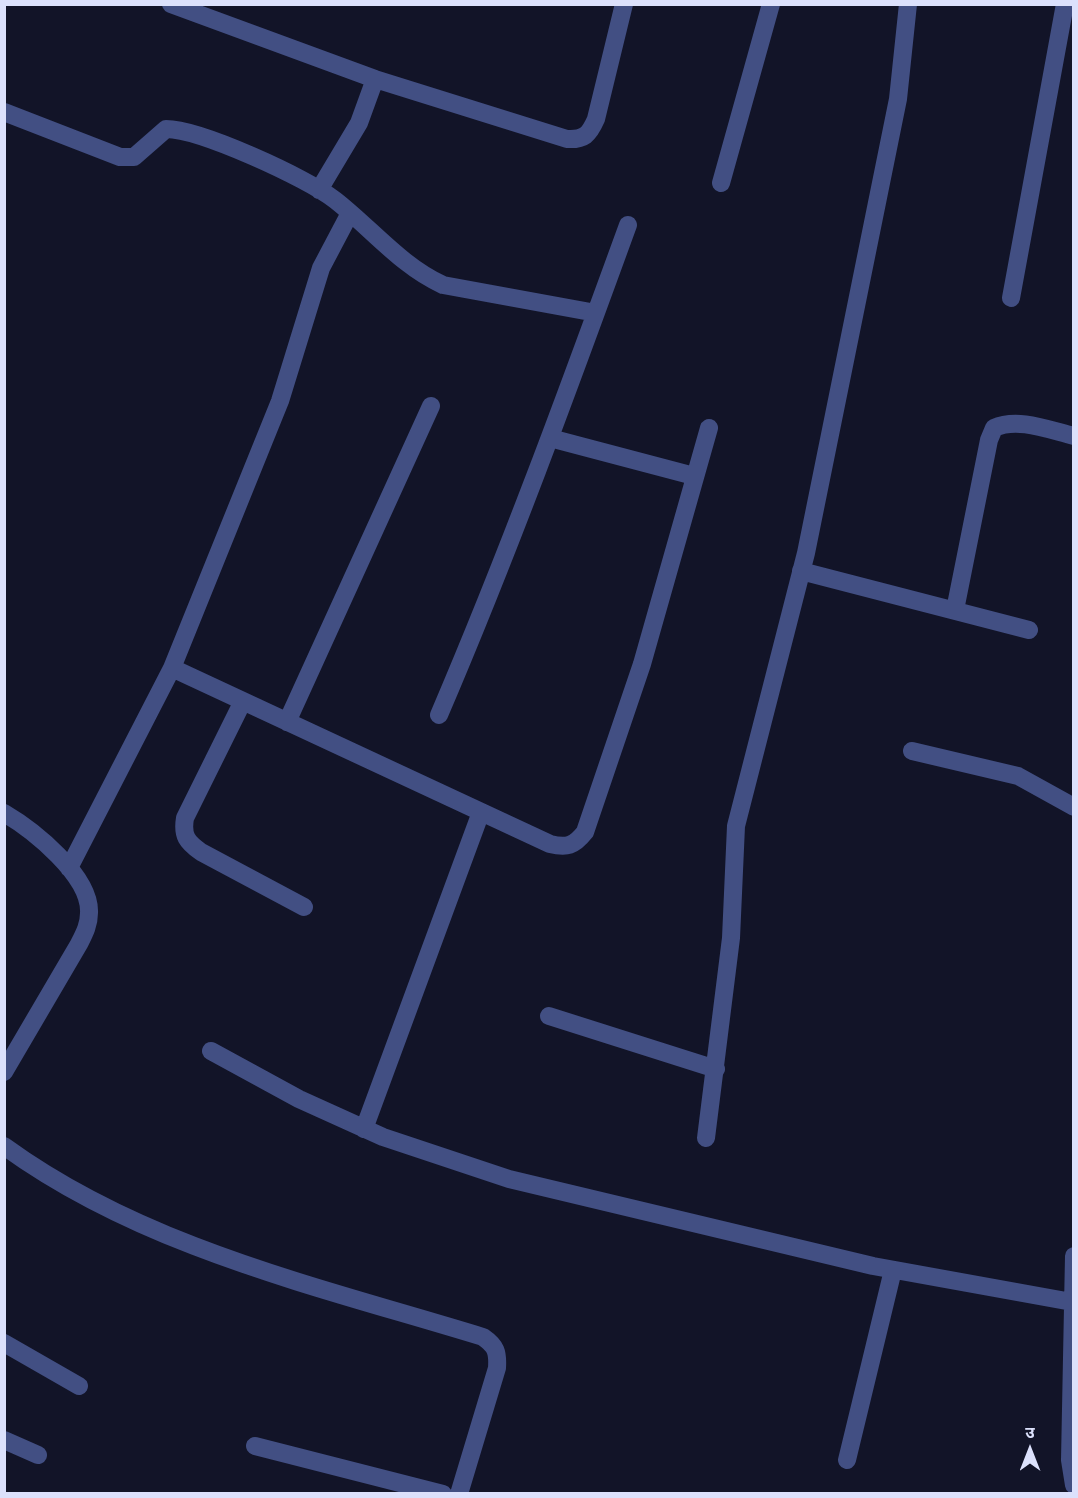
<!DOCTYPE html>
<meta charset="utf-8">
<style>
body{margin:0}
#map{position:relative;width:1078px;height:1498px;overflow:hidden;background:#121428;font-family:Mulish,"Noto Sans Devanagari",sans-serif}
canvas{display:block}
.frame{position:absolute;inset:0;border:6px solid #dce1fc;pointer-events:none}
.north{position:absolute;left:1000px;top:1420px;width:60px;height:60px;-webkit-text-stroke:4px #121428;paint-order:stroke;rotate:0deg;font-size:16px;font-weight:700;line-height:24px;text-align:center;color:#dce1fc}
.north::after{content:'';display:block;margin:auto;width:21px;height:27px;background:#dce1fc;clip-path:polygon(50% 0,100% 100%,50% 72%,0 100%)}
</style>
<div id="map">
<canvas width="1078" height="1498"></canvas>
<div class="frame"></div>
<div class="north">उ</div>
</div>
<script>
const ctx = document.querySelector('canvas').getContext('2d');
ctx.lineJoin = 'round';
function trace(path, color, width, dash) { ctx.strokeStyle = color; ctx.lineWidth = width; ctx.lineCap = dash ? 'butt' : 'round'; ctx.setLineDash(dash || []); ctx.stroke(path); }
trace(new Path2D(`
 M171,4L375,79L359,123L319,190
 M375,79L567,139C584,140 589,135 596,119L624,4
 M4,112L120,157H134L166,129C200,129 307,178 335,200C371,228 401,266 443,285L596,313
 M721,183L771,4
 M1011,298L1065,4
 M550,438L694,476
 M801,571L1029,630
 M955,610L989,440L994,428C1018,417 1049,430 1074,436
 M172,668L550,844C567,848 574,846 585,832L642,664L709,428
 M243,701L185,818C182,836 187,842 201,852L304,907
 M439,715C508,554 568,390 628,225
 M287,722L431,406
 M912,751L1018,776L1074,807
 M4,813C33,830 91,876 89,913C89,925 84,934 79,944L4,1072
 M69,868L172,668L280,401L321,268L350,213
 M549,1016L716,1069
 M211,1051L299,1099L383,1137L509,1179L873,1266L1072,1302
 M364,1129L481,812
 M706,1138L731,938L736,826L806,553L898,99L908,4
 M4,1146C144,1248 320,1287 483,1337C496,1346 498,1352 497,1368L459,1494
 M1074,1256L1070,1460L1074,1485
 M4,1343L79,1386
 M4,1440L38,1455
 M255,1446L443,1494
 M847,1460L893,1270`), '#424f83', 18);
</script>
